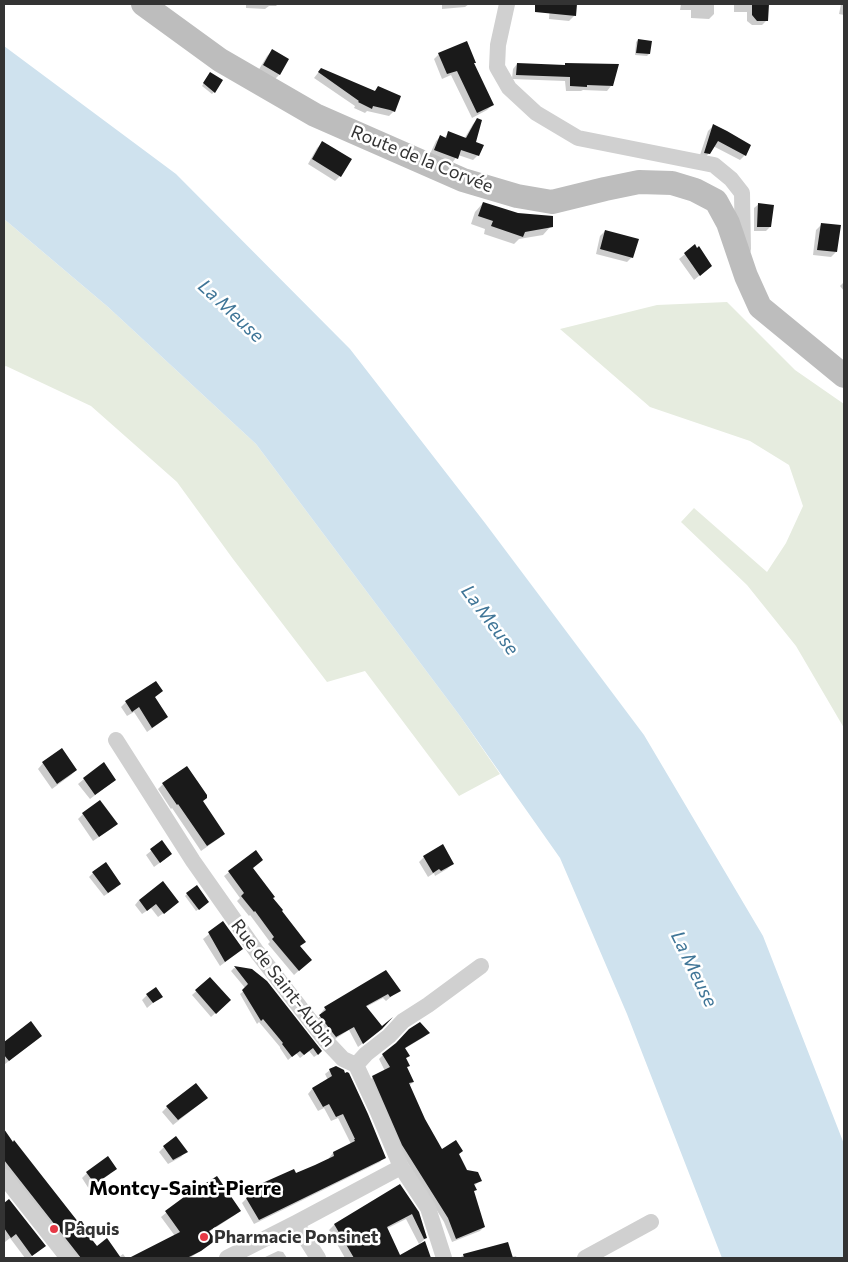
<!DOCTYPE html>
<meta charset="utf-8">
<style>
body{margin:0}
#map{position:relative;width:848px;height:1262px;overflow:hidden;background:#fff;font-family:Commissioner,sans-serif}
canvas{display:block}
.frame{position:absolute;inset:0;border:5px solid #333;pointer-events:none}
</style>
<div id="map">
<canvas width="848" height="1262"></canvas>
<div class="frame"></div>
</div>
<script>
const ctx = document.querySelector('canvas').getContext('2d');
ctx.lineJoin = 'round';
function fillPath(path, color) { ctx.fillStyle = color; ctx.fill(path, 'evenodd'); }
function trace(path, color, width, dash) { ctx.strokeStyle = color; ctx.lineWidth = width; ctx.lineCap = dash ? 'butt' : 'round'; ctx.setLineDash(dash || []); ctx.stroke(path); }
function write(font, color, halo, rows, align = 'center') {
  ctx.font = font + ' Commissioner,sans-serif'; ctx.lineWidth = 5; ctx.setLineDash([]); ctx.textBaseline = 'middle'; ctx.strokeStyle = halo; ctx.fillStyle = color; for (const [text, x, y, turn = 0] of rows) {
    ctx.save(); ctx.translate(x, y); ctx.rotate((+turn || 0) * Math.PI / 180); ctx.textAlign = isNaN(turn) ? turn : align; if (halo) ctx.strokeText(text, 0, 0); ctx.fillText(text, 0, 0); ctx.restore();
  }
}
fillPath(new Path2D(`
 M4,219L108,307L256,444L460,716L500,774L459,796L365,671L327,682L233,559L177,482L91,406L6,366L4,367Z
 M727,302L795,370L844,404V728L796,646L747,585L681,522L694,508L767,572L786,543L803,506L789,465L750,441L650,407L560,329L657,305Z`), '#e6ecdf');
fillPath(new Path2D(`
 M4,46L176,174L350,349L485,523L644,735L763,936L844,1144V1258H722L627,1014L560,858L460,716L256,444L108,307L4,219Z`), '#cfe2ee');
fillPath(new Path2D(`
 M246,4H278L276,6H269L265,9L246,8Z
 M442,4H469L465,7L442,9Z
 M550,4H576L574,16L569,21L549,19Z
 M616,4H648L647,5Z
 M681,4H714V14L709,19L691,18V10H680Z
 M734,4H767V20L762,25H752L747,21V12H734Z
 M841,4H844V15L839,14Z
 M638,40L649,54L647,56L635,55L636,42Z
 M272,51L279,75L274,80L258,71L267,56Z
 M439,54L473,64L492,105L487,110L472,118L451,75L442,79L434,59Z
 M517,64L611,86L607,91L583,90L581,91H566L565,81L512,79L513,69Z
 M321,69L374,92L378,88L394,111L389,116L367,111L365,113L354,108L355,106L314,78Z
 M208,76L214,92L212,94L202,86Z
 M477,120L474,142L478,155L473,160L458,155L452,163L430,154L436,141L440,137L444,138L449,133L464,139L473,124Z
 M713,126L745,155L740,160L713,146L709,153L704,159L699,158L708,131Z
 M322,143L340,176L335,181L308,164L317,148Z
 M483,203L551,226L543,235L519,239L514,244L484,234L485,229L471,224L475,212Z
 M759,204L770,227L766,231H754V208Z
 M821,225L836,252L831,257L813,255L816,230Z
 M605,231L632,257L627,262L596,254L600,236Z
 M695,246L705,271L694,280L679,259Z
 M844,282V291L840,286Z
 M161,691L154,698L167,716L161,722L147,732L134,712L127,716L121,707L126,702Z
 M61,750L76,770L71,775L52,789L38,769L43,763Z
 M84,779L115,780L90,799L78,784Z
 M163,784L202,801L224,834L218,839L201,851L172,808L171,809L158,789Z
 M83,814L116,824L111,829L93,841L78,819Z
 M162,842L165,859L154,867L146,855Z
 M255,852L252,868L272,898L299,947L306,964L294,975L268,944L270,942L250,915L249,916L237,901L240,898L224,876Z
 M424,857L452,864L447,869L435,876L434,873L428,877L419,862Z
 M93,873L116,888L104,896L89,877Z
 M187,894L206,904L196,911L185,896Z
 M139,900L172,907L158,917L151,908L142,914L135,905Z
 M223,923L241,949L236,954L220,966L203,939Z
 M234,968L251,970L320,1051L317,1055L314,1057L309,1051L300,1058L296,1053L288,1060L280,1048V1047L259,1022L257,1024L240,994L246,989L231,971Z
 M385,972L399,990L386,1001L383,998L366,1007L376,1033L358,1047L349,1030L332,1041L316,1020L322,1015L321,1013L325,1008Z
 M210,979L230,1000L211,1017L192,995Z
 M147,995L161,996L147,1008L142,1000Z
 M31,1023L35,1041L5,1064L4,1062V1043Z
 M428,1033L424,1037L404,1049L408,1056L405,1059L408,1066L406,1068L413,1082L409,1086L424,1120L442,1150L458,1154L466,1171L481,1180L474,1186L472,1192L484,1227L480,1231L452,1242L444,1222L399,1149L369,1081L373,1077L385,1071L379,1059L383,1055L396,1045Z
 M330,1070L384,1157L380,1162L254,1224L242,1203L246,1199L256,1194L254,1191L259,1186L296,1175L329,1159V1158L333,1153L351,1144L338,1118L331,1121L324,1108L318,1111L308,1094L312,1089L328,1080L325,1074Z
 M201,1103L173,1125L162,1112L167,1107Z
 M4,1132L97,1248L119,1257L123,1254L126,1258H72L4,1171Z
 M164,1147L186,1151L181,1157L168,1164L159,1152Z
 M87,1173L110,1174L89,1189L82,1178Z
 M400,1186L426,1238L419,1244L406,1219L386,1229L399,1257L424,1243L429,1258H345L329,1230L334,1225Z
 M184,1198L240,1211L235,1215L209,1232L210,1244L190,1258H131L175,1236L161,1217Z
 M9,1201L39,1251L29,1258H25L10,1238L5,1242L4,1240V1204Z
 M507,1244L511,1257L516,1256L517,1258H460L462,1256Z
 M278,1251L283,1252L287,1258H263Z`), '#0003');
fillPath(new Path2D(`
 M535,4H577L576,16L535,12Z
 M752,4H769L768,21H757L752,15Z
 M638,39L652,41L650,54L636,53Z
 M467,41L476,63H474L494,105L477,113L457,71L447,74L438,53Z
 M272,49L289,59L280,75L263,65Z
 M517,63L565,65V63L619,64L613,86L587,85V87L570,86V77L516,75Z
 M321,68L375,91L378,86L401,96L395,112L390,110L373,106L372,109L358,102L359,101L318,72Z
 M210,72L223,80L215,93L203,83Z
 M477,118L482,120L476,142L484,145L479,156L461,150L458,159L434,150L440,135L446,138L448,131L466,138Z
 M713,124L727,131L751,145L746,156L718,141L710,154L704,153Z
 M322,141L352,159L341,177L312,159Z
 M483,202L518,213L553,216V227L525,232L523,237L491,226L493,221L478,216Z
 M758,203L774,205L771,227H757Z
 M821,223L841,225L837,252L817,250Z
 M605,230L639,239L633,258L600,249Z
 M695,244L697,248L699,246L712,266L700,276L684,253Z
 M156,681L163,691L155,697L168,717L152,728L139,707L132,712L125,701Z
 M62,748L77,770L57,784L42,762Z
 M104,762L116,780L95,795L83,778Z
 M187,766L207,795V798L203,801L225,834L207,846L178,804L177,805L162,783Z
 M100,800L118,824L99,837L82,813Z
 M162,840L172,854L160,863L150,849Z
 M443,844L454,864L441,871L439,869L433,873L423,856Z
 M256,850L263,860L253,868L275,897L273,898L283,910L282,911L306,942L300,946L312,960L299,971L272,939L274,937L255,911L254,912L241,896L244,893L228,871Z
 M106,862L121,884L108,893L92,872Z
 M163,881L179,902L164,914L156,904L147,911L139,900Z
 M197,885L209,902L199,910L186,893Z
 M223,921L243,949L225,962L208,932Z
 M234,966L252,969L267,981L322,1051L318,1055L313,1048L304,1055L300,1051L292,1057L282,1044L283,1043L263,1019L261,1021L242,990L248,984Z
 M386,970L401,991L390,997L388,994L366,1006L382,1026L393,1017L382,1029L363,1044L354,1027L336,1037L319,1015L326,1010L324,1007Z
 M210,977L231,1000L216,1014L195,990Z
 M156,987L163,997L153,1003L146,994Z
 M31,1021L42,1036L9,1061L4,1055V1042Z
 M420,1022L430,1033L405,1048L410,1056L406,1058L410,1066L407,1067L414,1082L409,1083L425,1119L442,1149L456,1140L463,1151L459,1154L467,1170L478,1172L482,1181L474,1184L477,1190L474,1191L485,1227L456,1239L448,1218L402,1145L372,1076L390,1067L382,1054L396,1043L409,1029Z
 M336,1066L344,1070L345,1073L347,1072L349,1073L368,1114L386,1158L259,1220L246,1198L261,1190L258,1185L294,1169L296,1173L315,1165L334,1156L333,1152L355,1141L354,1139H355L343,1114L336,1117L329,1104L323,1107L312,1088L332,1076L329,1069Z
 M196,1083L208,1098L178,1120L166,1106Z
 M4,1129L13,1142L14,1140L39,1172L97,1246L107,1238L121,1258H81L4,1160Z
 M176,1136L188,1152L173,1160L163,1146Z
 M108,1156L117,1169L95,1184L86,1172Z
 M217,1176L241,1211L209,1231L216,1240L201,1251L187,1258H129L180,1232L165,1211L184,1197Z
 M400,1184L419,1212L427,1238L424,1239L412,1214L387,1227L400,1255L425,1241L431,1258H354L334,1224Z
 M9,1199L46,1246L32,1256L16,1234L11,1238L4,1228V1203Z
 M508,1242L513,1258H464L463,1254Z`), '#1a1a1a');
trace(new Path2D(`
 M507,4L498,45L497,67L509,88L536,113L578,138L714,165L731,179L742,193L743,249
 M116,740L193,861L257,952L326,1041L343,1059L356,1065L377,1110L401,1167L428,1208L444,1258
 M356,1065L366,1054L389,1036L403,1021L428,1005L481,966
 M4,1177L68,1258
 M296,1223L318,1258
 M227,1258L296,1223L401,1167
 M585,1258L651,1222`), '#d0d0d0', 16);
trace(new Path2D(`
 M143,4L220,60L315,115L463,180L517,196L552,202L605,189L639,182L672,183L695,190L716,201L728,223L746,276L760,307L844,376`), '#bdbdbd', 24);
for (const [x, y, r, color] of [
 [54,1229,5,"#e63946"],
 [204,1237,5,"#e63946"]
]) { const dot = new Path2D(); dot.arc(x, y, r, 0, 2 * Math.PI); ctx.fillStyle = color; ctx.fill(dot); trace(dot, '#fff', 2); }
write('18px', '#333', '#fff', [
 ["Route de la Corvée",422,159,22],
 ["Rue de Saint-Aubin",283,983,52]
]);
write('bold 18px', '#333', '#fff', [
 ["Pâquis",64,1229],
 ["Pharmacie Ponsinet",214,1237]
], 'left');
write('italic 19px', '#3f7597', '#fff', [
 ["La Meuse",231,311,43],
 ["La Meuse",490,620,53],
 ["La Meuse",694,969,64]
]);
write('bold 20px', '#000', '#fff', [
 ["Montcy-Saint-Pierre",185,1188]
]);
</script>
